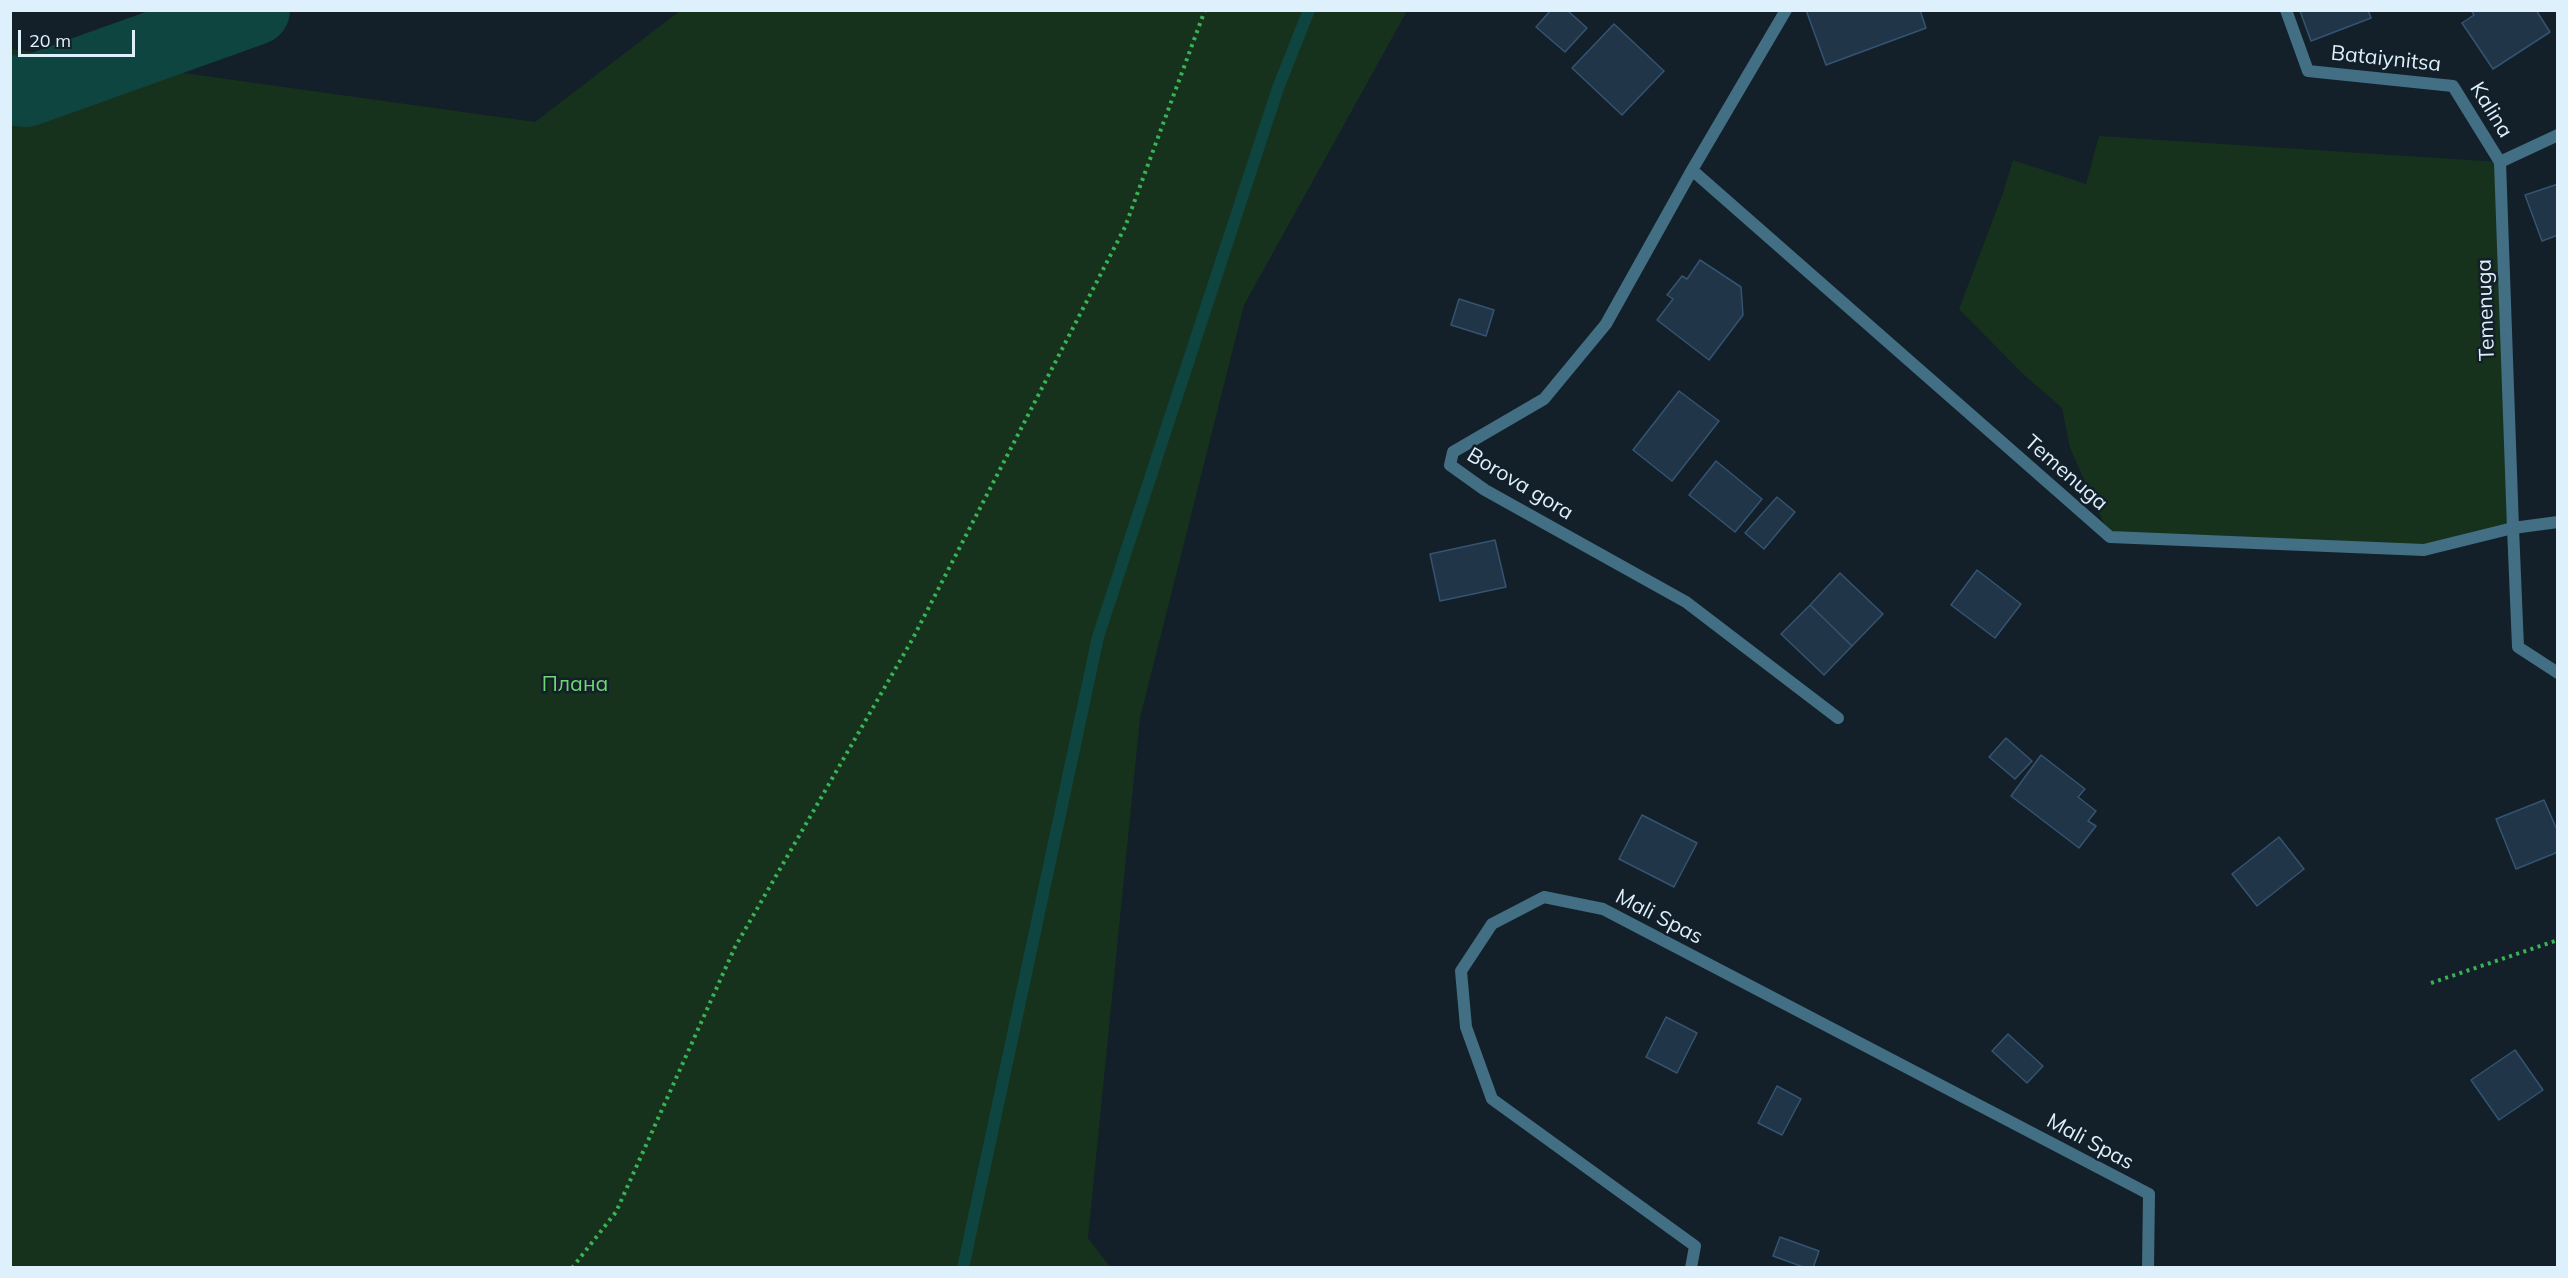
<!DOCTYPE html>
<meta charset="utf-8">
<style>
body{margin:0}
#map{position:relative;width:2568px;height:1278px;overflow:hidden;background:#131f29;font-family:Mulish,sans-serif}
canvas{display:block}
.frame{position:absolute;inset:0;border:12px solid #ddf0fc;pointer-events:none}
.scale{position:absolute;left:18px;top:30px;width:117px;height:27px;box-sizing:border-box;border:3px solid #ddf0fc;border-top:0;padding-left:8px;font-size:18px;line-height:21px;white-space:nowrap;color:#ddf0fc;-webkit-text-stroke:4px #131f29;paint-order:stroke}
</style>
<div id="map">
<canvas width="2568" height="1278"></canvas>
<div class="frame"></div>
<div class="scale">20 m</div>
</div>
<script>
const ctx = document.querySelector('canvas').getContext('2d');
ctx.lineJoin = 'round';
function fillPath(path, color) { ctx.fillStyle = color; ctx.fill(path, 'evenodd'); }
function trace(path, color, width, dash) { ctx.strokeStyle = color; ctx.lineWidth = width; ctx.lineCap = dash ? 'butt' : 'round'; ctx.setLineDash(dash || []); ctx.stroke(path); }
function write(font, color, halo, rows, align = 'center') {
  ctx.font = font + ' Mulish,sans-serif'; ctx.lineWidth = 5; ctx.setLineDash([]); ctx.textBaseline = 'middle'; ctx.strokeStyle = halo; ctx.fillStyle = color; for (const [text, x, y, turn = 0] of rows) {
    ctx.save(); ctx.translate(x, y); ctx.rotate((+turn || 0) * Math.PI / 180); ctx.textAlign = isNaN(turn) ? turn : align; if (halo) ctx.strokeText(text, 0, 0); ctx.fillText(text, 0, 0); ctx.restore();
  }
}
fillPath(new Path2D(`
 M681,10L1407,11L1244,305L1140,718L1088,1238L1110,1267H11V49L535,122Z
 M2099,136L2500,162L2513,528L2424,550L2110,537L2070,448L2062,408L2022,373L1959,309L2003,193L2013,160L2086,184Z`), '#16321d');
trace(new Path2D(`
 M963,1268L1098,637L1278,88L1309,10`), '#0f4540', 12);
trace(new Path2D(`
 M10,90L26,92L255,10`), '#0f4540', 70);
const building = new Path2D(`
 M1551,10H1567L1587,28L1565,52L1536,27Z
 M1806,10H1920L1926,28L1826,65Z
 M2368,10L2371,18L2311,41L2300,11Z
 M2536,10L2550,32L2493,69L2462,23L2474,15L2471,10Z
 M1614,24L1664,71L1622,115L1572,68Z
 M2558,184V235L2542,241L2525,195Z
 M1700,260L1741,287L1743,315L1709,360L1657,320L1673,299L1667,295L1682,276L1687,279Z
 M1459,299L1494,310L1486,336L1451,325Z
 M1679,391L1719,421L1672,481L1633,450Z
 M1716,461L1762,499L1735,532L1689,495Z
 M1777,497L1795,512L1764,549L1745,533Z
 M1495,540L1506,587L1440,601L1430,554Z
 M1977,570L2021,604L1995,638L1951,605Z
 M1840,573L1883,614L1852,646L1810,605Z
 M1810,605L1852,646L1824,675L1781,634Z
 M2006,738L2032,761L2015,779L1989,757Z
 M2041,755L2085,789L2078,797L2096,811L2088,821L2096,826L2079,848L2011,796Z
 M2544,800L2558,832V852L2516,869L2496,819Z
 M1642,815L1697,843L1674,887L1619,859Z
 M2279,837L2304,869L2257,906L2232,874Z
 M1666,1017L1697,1033L1677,1073L1646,1057Z
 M2008,1034L2043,1066L2027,1083L1992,1051Z
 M2515,1050L2543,1090L2499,1120L2471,1080Z
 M1777,1086L1801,1099L1782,1135L1758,1123Z
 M1780,1237L1819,1251L1813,1268H1806L1773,1256Z`);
fillPath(building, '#203548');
trace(building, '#345472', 1.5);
trace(new Path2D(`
 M2431,983L2558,940
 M572,1268L616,1212L735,947L912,640L1125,227L1205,10`), '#3ab355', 4, [3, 4.5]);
trace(new Path2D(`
 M2513,528L2518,647L2558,673`), '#426f84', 12);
trace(new Path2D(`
 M1786,10L1692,170L1606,324L1544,399L1453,452L1450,465L1485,490L1686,602L1838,718
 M2286,10L2308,71L2453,86L2500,162L2558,135
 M2500,162L2513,528L2558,522
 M1692,170L2110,537L2424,550L2513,528
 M1691,1268L1695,1246L1492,1099L1466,1027L1461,971L1492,924L1544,897L1603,909L2149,1194L2148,1268`), '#426f84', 12);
write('21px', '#ddf0fc', '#131f29', [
 ["Bataiynitsa",2386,59,6],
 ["Kalina",2491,110,58],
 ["Temenuga",2486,310,-92],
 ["Temenuga",2066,473,41],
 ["Borova gora",1520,484,31],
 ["Mali Spas",1659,917,27],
 ["Mali Spas",2090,1142,28]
]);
write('21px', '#6dd870', '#131f29', [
 ["Плана",575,685]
]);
</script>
